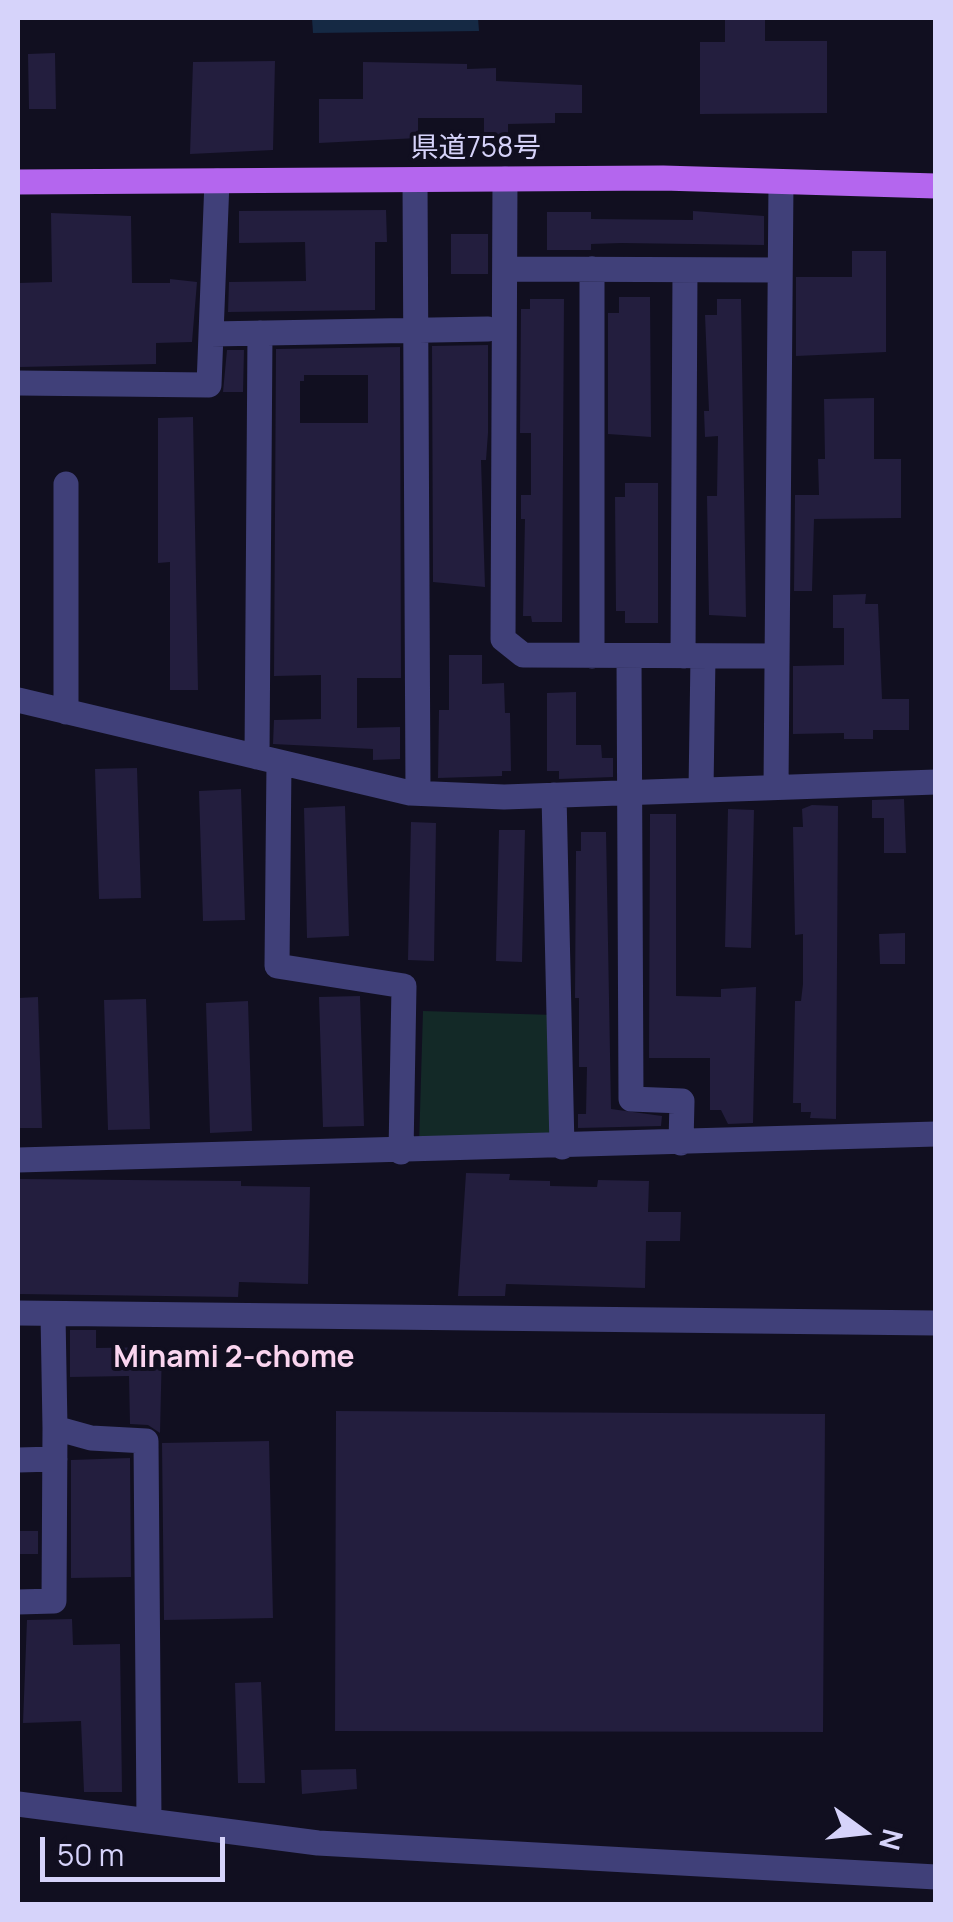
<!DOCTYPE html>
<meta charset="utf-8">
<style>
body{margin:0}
#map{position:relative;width:953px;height:1922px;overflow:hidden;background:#110f20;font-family:Manrope,sans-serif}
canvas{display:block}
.frame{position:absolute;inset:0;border:20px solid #d6d3fa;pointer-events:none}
.north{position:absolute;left:813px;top:1782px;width:100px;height:100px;-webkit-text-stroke:8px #110f20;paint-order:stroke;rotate:105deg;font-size:28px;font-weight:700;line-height:40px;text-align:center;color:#d6d3fa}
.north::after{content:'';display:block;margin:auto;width:35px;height:45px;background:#d6d3fa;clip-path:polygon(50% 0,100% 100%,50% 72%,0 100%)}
.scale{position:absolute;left:40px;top:1837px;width:185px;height:45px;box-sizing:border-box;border:5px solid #d6d3fa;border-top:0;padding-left:12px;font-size:30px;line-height:35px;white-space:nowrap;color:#d6d3fa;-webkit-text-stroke:8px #110f20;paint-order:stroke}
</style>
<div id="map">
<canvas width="953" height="1922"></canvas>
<div class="frame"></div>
<div class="north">N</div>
<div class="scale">50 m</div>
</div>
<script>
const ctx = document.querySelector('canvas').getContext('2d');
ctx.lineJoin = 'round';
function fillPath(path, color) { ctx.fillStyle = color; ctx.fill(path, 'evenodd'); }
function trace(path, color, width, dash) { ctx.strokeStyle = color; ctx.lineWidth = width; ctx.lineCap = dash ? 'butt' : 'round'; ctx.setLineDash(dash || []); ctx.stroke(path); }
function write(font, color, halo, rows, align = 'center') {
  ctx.font = font + ' Manrope,"Noto Sans JP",sans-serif'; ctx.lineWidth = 8; ctx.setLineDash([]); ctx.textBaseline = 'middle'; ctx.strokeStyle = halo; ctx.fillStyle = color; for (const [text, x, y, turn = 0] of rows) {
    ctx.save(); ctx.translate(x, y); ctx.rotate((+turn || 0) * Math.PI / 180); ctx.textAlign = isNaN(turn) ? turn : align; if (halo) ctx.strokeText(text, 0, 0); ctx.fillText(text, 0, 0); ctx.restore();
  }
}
fillPath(new Path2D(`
 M423,1011L554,1015L550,1150L419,1146Z`), '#132927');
fillPath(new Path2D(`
 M312,18H478L479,31L313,33Z`), '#152944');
fillPath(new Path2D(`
 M725,18H765V41H827V113L700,114V42H725Z
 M55,53L56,109H29L28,54Z
 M275,61L273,150L190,154L193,62Z
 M363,62L467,64V69L496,68V81L582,85V113H555V123L508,124V140H484V118H418V138L319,143V99H363Z
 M386,210L387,242H375V310L228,312L229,282L306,281L305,242L239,243V211Z
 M693,211L764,216V245L621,243L591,244V250H547V212H591V219L693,220Z
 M51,213L131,216L132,283H170V279L197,282L192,342L156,343V364L20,367L18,283L52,282Z
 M451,234H488V274H451Z
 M852,251H886V352L796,356V277H852Z
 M619,297H650L651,437L608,434V313H619Z
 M530,299H564L562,622H532L531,616H523L525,519H521V495H531V433H520L521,309H530Z
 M717,299H741L746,617L709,615L707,496H717L718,436L705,437L704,411H709L705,315H717Z
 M488,345V433L486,460H481L485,587L433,582L432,346Z
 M400,347L401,678H357V728L400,727V759L373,760V749L273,744L274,720L321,719V675L274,676L276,349ZM304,375H368V423H300V381H304Z
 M227,350H244L243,392H223Z
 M874,398V459H901V518L814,519L812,591H794L795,495H819L818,459H825L824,399Z
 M193,417L198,690H170V562L158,563V418Z
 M625,483H658V623H625V611H616L615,497H625Z
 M866,594L865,604H878L882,699H909V730H873V739H844V733L793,734V666L844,665V628H833V595Z
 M449,655H482V684L504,683L505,713H510L511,771H502V776L438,778L439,710H449Z
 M576,692V745H601L602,758H613V777L559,779V771H547V693Z
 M137,768L141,898L99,899L95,769Z
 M241,789L245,920L203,921L199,791Z
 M904,799L906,853H884V818H872V800Z
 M812,805L838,806L836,1119L810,1118L811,1112H801V1103H793L795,1001H801L803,984V934L795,935L793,827H803L802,809Z
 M345,806L349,936L307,938L304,808Z
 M728,809L754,810L751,948L725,947Z
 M650,814H676V996L721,997V989L756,987L753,1123L728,1124L721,1110H710V1058H649Z
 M411,822L436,823L434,961L408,960Z
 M499,830H525L522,962L496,961Z
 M581,832H606L611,1109L662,1116L661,1126L578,1128V1114H586L587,1067H579V998H575L576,851H581Z
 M905,933V964H880L879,934Z
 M360,996L364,1126L323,1127L319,997Z
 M38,997L42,1128H18V998Z
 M146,999L150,1129L108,1130L104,1000Z
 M248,1001L252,1131L210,1133L206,1003Z
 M466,1173L510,1174L509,1180L550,1181V1186L597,1187L598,1180L649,1181L648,1212H681L680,1241H646L645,1288L506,1284L505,1296H458Z
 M18,1179L241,1181V1186L310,1187L308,1284L239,1282L238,1297L18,1294Z
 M70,1330H96V1348L162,1347L160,1433L148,1425L130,1424L129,1376L70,1377Z
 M336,1411L825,1414L823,1732L335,1731Z
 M269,1441L273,1618L164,1620L162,1443Z
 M130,1458L131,1577L71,1578V1460Z
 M18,1531H38V1554H18Z
 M72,1619L73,1645L120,1644L122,1792H84L81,1721L23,1723L27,1620Z
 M261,1682L265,1783H238L235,1683Z
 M356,1769L357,1789L302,1794L301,1770Z`), '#231e3e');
trace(new Path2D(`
 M505,179L503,639L523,655L777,656
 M415,180L418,793
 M505,269L780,270
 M211,334L488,329
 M18,383L209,385L217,181
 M592,656V269
 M629,656L631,1099L682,1101L681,1143
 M683,656L685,270
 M18,700L410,793L504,797L936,782
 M66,712V484
 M257,757L260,333
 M279,762L277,966L404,986L401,1152
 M776,787L781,182
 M701,790L703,656
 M554,795L562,1147
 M18,1160L936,1134
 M18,1313L936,1323
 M53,1314L55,1428L91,1438L146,1441L149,1821
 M18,1460L55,1459
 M18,1602L54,1601L55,1428
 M18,1804L318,1843L936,1877`), '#404079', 25);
trace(new Path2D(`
 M18,182L663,178L936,186`), '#b466ee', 25);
write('28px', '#d6d3fa', '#110f20', [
 ["県道758号",476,149]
]);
write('bold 30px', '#fad5ef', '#110f20', [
 ["Minami 2-chome",234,1359]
]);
</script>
